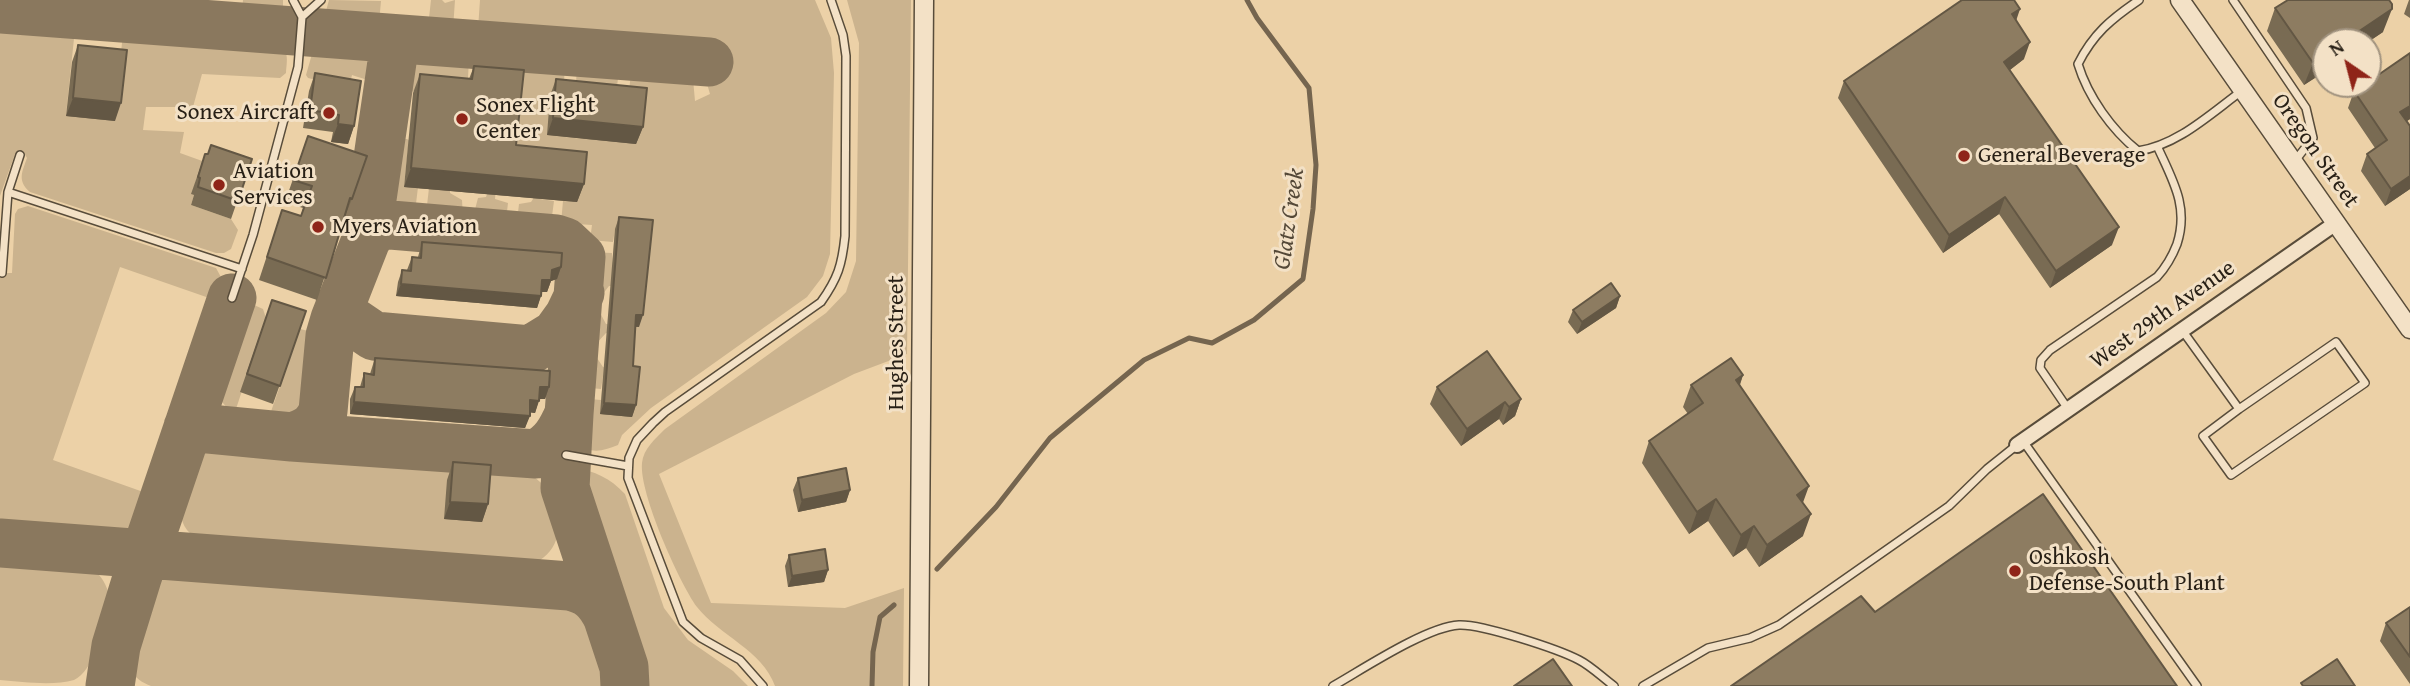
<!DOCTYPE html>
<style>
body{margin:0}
#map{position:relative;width:2410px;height:686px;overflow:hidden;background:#ecd1a7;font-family:"Gentium Book Plus",serif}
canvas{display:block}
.north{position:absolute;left:2312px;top:28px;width:70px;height:70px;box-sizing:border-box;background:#f3e1c6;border:2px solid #a1937f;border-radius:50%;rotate:325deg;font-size:19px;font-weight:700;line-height:28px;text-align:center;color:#271f15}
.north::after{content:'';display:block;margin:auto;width:24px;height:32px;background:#8f2418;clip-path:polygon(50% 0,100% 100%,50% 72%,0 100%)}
</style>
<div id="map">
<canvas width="2410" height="686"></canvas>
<div class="north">N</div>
</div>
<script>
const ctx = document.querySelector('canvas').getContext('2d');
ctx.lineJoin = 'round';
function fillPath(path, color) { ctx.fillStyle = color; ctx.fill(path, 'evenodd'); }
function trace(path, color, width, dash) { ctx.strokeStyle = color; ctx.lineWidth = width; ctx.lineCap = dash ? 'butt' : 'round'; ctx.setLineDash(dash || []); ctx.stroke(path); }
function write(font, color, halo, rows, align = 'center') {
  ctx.font = font + ' "Gentium Book Plus",serif'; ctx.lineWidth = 6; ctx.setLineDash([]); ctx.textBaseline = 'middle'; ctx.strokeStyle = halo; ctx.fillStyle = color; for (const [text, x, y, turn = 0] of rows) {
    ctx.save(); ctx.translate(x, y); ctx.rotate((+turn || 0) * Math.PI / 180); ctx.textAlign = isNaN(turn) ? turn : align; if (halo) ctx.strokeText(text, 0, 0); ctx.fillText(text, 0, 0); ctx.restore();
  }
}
fillPath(new Path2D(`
 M101,0H199L198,10L100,2Z
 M243,0H283V10L276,15L242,13Z
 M329,0L381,1L379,23L331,20L326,11Z
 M431,0H442L445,3L455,0L453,29L428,27Z
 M480,0H815L831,38L834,73L830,254L823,276L807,297L651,408L622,435L618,445C601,452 590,454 575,442L578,398L601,400L600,414L603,376L601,389L579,387L580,354L595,355L603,367L628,369L631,336L606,333L595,345L581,343L585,308L598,309L606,324L638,327L641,288L609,286L599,299L585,298L589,252L612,253V267L615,229L613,242L590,240L592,225L561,223L563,201L577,202L543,167L540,199L554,201L551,224L517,221L519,204L531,202L533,199L536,167L498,163L495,199L508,203L506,220L473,217L478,198L486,197L487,194L517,89L519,62L565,66L563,97L547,135L583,139L575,98L577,67L619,70L615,103L628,104L631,71L687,75L693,79L695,101L710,94L705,77H715L716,48L478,29Z
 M847,0H911L907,354L854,374L659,474L711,603L845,608L904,588L903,686H775C762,650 720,636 697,607C679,582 639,493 642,463C643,449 656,438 665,429L826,313L846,292L856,261L859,43Z
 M0,23L75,29L66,115L114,121L123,33L276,44C290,49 287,60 286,73L280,78L202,74L193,107H146L143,130L184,132L180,153L205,162L199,171L192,194L194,195L191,205L231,219L238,230L231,249L224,253H216L30,192C17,181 22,172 27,158L23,151L15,154L0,196Z
 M320,47L374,52L380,61L379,78C370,83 360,77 352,75L349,88L308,78L306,75L312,54Z
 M417,54L469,59L468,78L406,93L396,92C398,75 397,57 417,54Z
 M388,138L407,139L412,142L408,148L404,186L418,187L415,212L387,210L378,200Z
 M453,153L450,193L462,200L463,217L426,214L429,188Z
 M28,206L216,268L222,279L217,297L212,299L120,267L53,460L149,494C140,523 133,535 100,538L0,529V273H12L15,214L18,209Z
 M245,301L263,309L266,318L234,415L222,402L219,381Z
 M300,329L317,333L309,409C301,424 284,423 269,423L268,420Z
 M227,440L512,464C525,470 539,479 548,490C553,496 554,504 556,511C564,540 550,561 521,568L215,545C205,542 194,539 187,530C172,511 184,464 201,450C209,443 217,442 227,440Z
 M574,468C595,471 610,478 625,494L664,608L688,640L733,671L748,686H649Z
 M0,558C25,559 80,557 99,575C105,581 111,596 110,604C108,624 93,672 74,680C53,686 23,682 0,680Z
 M174,573L303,580L562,601C571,604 584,609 591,617C604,631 609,668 602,686H151C143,683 134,678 131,669C122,648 141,593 159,579C163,576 170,575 174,573Z`), '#cbb38e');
trace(new Path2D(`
 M937,569L996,507L1050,438L1144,360L1189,338L1212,343L1254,320L1303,279L1313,209L1316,165L1309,88L1257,18L1247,0
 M872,686L873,652L880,617L894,605`), '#75654f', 5);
trace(new Path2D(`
 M0,9L709,62
 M366,240L392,62C393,49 388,46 378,38
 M340,304L341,310L346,317L374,336L530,350L556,334L569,316L580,293
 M569,414L565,488L624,667L625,686
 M188,427L292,437L536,454C554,445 561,432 569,414L581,257L565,242L556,239L379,224L373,229L366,240L335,319L330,336L323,411C317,427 308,432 292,437
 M0,543L569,586C589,590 599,599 608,618
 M110,686L116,646L137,578L232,298`), '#8a785e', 49);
const service = new Path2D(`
 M2139,0C2111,19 2093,34 2078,64C2088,97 2112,130 2138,151C2178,145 2210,114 2243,90
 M2233,0L2306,108L2313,138L2294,162
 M302,17L321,0
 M8,192L242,269
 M2,273L8,192L20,155
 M232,298L253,235L298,67L302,17L293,0
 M2182,330L2239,409L2336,342L2365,383L2231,475L2203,436L2239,409
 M2068,409L2040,368L2041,360L2050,350L2157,277C2167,266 2172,257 2177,244C2189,207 2173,181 2158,148
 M2023,441L2197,686
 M566,455L628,466
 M763,686L740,660L701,638L683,622L628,478L629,458L637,440L653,423L665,412L821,302C838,278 842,265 845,236L846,56L843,35L831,0
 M1333,686C1363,669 1426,627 1459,625C1482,624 1558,649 1579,660C1591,666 1603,678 1614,686
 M1643,686L1708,648L1750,638L1779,625L1949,506L1987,469L2017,445`);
const minor = new Path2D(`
 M2017,445L2336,223`);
const tertiary = new Path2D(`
 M2180,0L2410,329
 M919,686L924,0`);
trace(service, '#584c3a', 10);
trace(minor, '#584c3a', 18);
trace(tertiary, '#584c3a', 21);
trace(service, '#f3e1c6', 7);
trace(minor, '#f3e1c6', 14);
trace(tertiary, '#f3e1c6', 18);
fillPath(new Path2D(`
 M2409,0H2410V18L2404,14Z
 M2275,8L2383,32L2304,85L2267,31Z
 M2016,20L2024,59L2010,70L2112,245L2050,288L1999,214L1943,253L1838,98L1844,81Z
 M78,45L115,121L66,116L72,62Z
 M474,66L516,145L584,184L577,202L404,187L413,93L420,74L469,79Z
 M315,73L354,126L348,144L331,142L333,132L303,128L309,91Z
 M556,79L643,127L636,144L547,135L550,96Z
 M2354,91L2410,119L2407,121L2410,189L2385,206L2361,171L2367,154L2375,148L2348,108Z
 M308,136L352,199L343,221L317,300L259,280L282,210L301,216L303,208L285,202Z
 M205,154L252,159L231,219L191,205L194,195L191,194Z
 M619,217L639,327H635L633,366L636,405L632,417L600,414L615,229Z
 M422,242L561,267L557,279L551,281L547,292H542L537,308L396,296L398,282L402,270H407L412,257H418Z
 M1620,296L1616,308L1577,334L1568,322L1573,310Z
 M272,300L306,311L273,404L240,392Z
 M375,358L549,387L545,399H539L535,413L530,412L525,428L350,414V399L355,387H360L364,373L370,374Z
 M1743,375L1740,385L1803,504V536L1759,567L1746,548L1733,557L1708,521L1689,534L1642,463L1649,441L1688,414L1683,407L1691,385Z
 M1437,387L1521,399L1515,416L1503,425L1499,419L1461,446L1430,404Z
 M453,462L488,504L482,522L444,519L447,480Z
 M798,478L850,490L846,502L798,512L793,490Z
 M789,555L828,570L824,582L788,587L785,566Z
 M2410,607V684L2380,641L2386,623Z`), '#796b53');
fillPath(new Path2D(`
 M2020,9L2014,27L2012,14Z
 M2392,9L2383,32L2368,42H2343Z
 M2030,42L2024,59L1998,79L2004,62Z
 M2326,54V71L2304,85L2313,63Z
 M73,98L121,103L115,121L66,116Z
 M2410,106V119L2394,130L2400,112Z
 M553,118L643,127L636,144L547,135Z
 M338,124L354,126L348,144L331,142Z
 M411,168L584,184L577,202L404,187Z
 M2410,176V189L2385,206L2391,189Z
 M2005,197L1999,214L1943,253L1949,235Z
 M2119,227L2112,245L2050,288L2056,271Z
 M561,267L557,279L551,281L547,292H538L542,280L552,270Z
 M401,284L541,296L537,308L396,296Z
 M1620,296L1616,308L1577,334L1582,322Z
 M636,315H643L639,327L632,326Z
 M1743,375L1735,397L1736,380Z
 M540,387H549L545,399H535Z
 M1521,399L1515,416L1503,425L1509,407Z
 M530,400L539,401L535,413L526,412Z
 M354,402L530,416L525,428L350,414Z
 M1505,402L1499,419L1461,446L1467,429Z
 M604,403L636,405L632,417L600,414Z
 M1809,486L1801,508L1797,495Z
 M850,490L846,502L798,512L802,500Z
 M1716,499L1708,521L1689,534L1697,512Z
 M450,502L488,504L482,522L444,519Z
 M1811,514L1803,536L1759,567L1767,545Z
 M1754,526L1746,548L1733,557L1741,535Z
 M828,570L824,582L788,587L792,576Z`), '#635744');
const building = new Path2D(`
 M1962,0H2014L2020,9L2012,14L2030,42L2004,62L2119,227L2056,271L2005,197L1949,235L1844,81Z
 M2288,0H2389L2392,4V9L2343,42H2326V54L2313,63L2275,8Z
 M78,45L127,50L121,103L73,98Z
 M2410,53V106L2400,112L2410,126V176L2391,189L2367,154L2387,140L2354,91L2365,84H2368V82Z
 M474,66L524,70L516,145L587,152L584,184L411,168L420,74L472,79Z
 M315,73L361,81L354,126L338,124L339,115L310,110Z
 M556,79L647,88L643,127L553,118Z
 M308,136L367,156L352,199L350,198L326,278L267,257L282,210L301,216L312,186L293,180Z
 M211,145L252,159L238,201L198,187L200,178L198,177L205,154H208Z
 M619,217L653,220L643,315H636L633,366L640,367L636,405L604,403Z
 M422,242L562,253L561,267L552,270L551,280H542L541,296L401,284L402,270L411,271L412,257L421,258Z
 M1611,283L1620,296L1582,322L1573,310Z
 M272,300L306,311L280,386L247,374Z
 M1487,351L1521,399L1509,407L1505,402L1467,429L1437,387Z
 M375,358L550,371L549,387H540L539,401L530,400V416L354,402L355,387H364V373L374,375Z
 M1731,358L1743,375L1736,380L1809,486L1797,495L1811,514L1767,545L1754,526L1741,535L1716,499L1697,512L1649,441L1703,403L1691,385Z
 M453,462L491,465L488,504L450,502Z
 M846,468L850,490L802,500L798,478Z
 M2043,494L2177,686H1731L1861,596L1875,612Z
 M825,549L828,570L792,576L789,555Z
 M2410,607V657L2386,623Z
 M1553,659L1572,686H1514Z
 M2337,659L2355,686H2303L2301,683Z`);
fillPath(building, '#8d7c61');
trace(building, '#635744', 2);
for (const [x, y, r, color] of [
 [329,113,7,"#8f2418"],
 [462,119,7,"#8f2418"],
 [1964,156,7,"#8f2418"],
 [219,185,7,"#8f2418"],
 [318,227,7,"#8f2418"],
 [2015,571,7,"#8f2418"]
]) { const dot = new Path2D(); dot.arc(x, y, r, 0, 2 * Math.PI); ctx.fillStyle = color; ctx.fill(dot); trace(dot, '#f3e1c6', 2.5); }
write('23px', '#271f15', '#f3e1c6', [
 ["Sonex Flight",476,106],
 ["Center",476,132],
 ["Sonex Aircraft",315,113,"right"],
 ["General Beverage",1978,156],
 ["Aviation",233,172],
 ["Services",233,198],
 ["Myers Aviation",332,227],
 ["Oshkosh",2029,558],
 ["Defense-South Plant",2029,584]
], 'left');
write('23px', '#271f15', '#f3e1c6', [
 ["Oregon Street",2315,151,55],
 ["West 29th Avenue",2163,315,-35],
 ["Hughes Street",897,343,-90]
]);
write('italic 24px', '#544837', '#f3e1c6', [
 ["Glatz Creek",1290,219,-82]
]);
</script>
